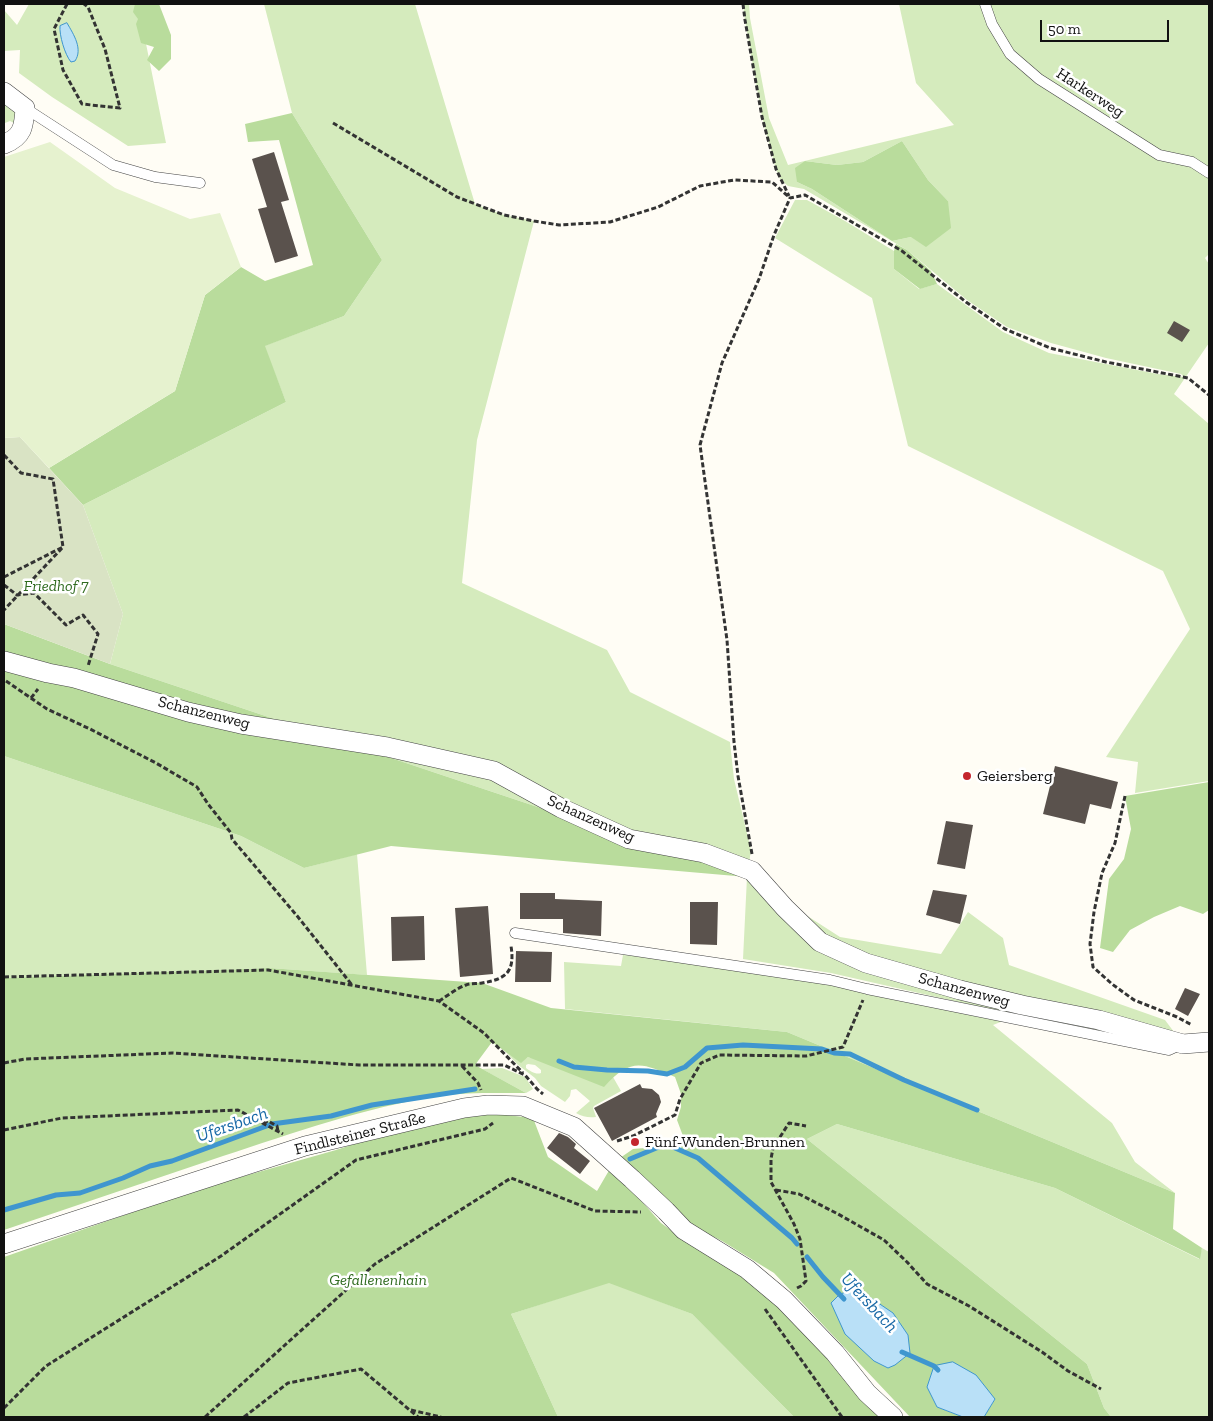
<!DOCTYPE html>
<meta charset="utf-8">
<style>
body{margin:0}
#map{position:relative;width:1213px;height:1421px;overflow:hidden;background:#fffdf5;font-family:"Zilla Slab",serif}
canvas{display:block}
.frame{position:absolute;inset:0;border:5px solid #111;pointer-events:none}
.scale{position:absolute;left:1040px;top:20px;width:129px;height:22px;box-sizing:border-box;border:2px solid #111;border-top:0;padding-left:6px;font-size:15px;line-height:18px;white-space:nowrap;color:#111;-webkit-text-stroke:4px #fff;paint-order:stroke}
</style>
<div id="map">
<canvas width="1213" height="1421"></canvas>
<div class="frame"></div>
<div class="scale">50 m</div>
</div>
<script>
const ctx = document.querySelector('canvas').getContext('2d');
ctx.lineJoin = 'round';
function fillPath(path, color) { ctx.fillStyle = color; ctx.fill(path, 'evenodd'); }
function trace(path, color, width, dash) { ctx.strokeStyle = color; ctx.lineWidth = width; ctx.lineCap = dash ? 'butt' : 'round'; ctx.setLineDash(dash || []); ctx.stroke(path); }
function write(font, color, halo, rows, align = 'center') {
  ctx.font = font + ' "Zilla Slab",serif'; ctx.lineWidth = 5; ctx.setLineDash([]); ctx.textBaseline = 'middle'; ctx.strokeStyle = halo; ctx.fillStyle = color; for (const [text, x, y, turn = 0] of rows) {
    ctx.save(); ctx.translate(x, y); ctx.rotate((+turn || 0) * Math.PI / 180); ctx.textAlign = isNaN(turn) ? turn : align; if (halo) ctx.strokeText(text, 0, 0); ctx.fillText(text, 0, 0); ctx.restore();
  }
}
fillPath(new Path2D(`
 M29,4H138L166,143L128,146L52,97L19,73L20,50L4,51V10L17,25Z
 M264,4H415L475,204L504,215L534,221L477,440L462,583L607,650L630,692L730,742L734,779L751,850L747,877L840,937L941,954L968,912L1003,938L1009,965L1165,1020L1183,1044L1169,1050L831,973L743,959L747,877L110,664L123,614L83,505L286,402L264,346L344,316L382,260L292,113Z
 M743,4H749L750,18L769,118L788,165L954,125L916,83L899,4H982L1008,56L1158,157L1190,166L1209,178V254L1205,258L1209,264V343L1174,394L1209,424V781L1135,793L1138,762L1106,757L1190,629L1163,571L908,446L872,298L775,238L795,200H807L845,221L894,251V269L919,289L937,284L1003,332L1049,353L1158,374L1184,377L1181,374L1106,358L1051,343L1007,327L967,300L907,250L804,189L788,186L780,179L776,169L762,117L745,20ZM902,141L928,180L948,201L911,237L892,241L812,189L797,182L805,161L837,165L863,162Z
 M988,4H1209V170L1159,152L1040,76L1012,51L994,22Z
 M4,101L15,111L16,122L14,123L10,121L5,123L4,127Z
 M4,756L241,836L304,868L357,854L367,975L269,968L4,978Z
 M623,955C751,964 878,995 1003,1021L993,1025L1112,1123L1135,1162L1175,1193L787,1032L565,1009L564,962L621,966Z
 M505,1051L521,1062L528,1057L613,1077L621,1091L594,1106L593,1108L596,1117C589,1118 583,1117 576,1113L590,1101L576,1089L571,1090L570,1096L565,1102L541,1086L535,1078L517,1064ZM528,1064L535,1065L541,1070V1073C536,1075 530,1071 526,1068V1065Z
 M502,1068L525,1077L533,1089L526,1093L482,1069Z
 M837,1124L1055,1188L1199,1259L1202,1248L1209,1252V1417H1111L1104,1408L1087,1364L807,1139Z
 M609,1282L692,1314L794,1417H558L511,1314Z`), '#d5ebbd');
fillPath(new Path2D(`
 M135,4H159L171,35V59L159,71L147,60L154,47L141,43L136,24L138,19L133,12Z
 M292,113L382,260L344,316L265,346L286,402L83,505L49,468L175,391L205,295L241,267L265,281L313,265L279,140L248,142L245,124Z
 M902,141L928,180L948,201L951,228L926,247L911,237L892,241L812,189L797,182L795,168L805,161L837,165L863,162Z
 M896,244L907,250L931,271L937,284L920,289L894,269V251Z
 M4,624L110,664L747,877L391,846L304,868L241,836L4,756Z
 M1209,782V910L1203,914L1180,906L1154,917L1130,930L1113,952L1100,948L1109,879L1124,859L1131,829L1125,796Z
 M269,968L482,983L551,1008L787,1032L1175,1193L1173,1229L1202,1248L1200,1259L1055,1188L837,1124L807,1139L1087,1364L1104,1408L1111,1417H984L995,1399L937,1407L963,1417H910L774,1273L722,1241L688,1224L620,1158L633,1149L645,1148H681L683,1136L677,1120L681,1107V1094L675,1077C642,1063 631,1057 604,1087L528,1057L521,1063L492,1042L475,1065L526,1093C497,1093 468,1092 439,1096C366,1107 294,1133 223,1156C150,1181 77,1205 4,1230V978Z
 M470,1114H497L533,1118L548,1157L597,1191L611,1167L661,1223L697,1249L766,1291L885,1417H794L692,1314L609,1283L511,1314L558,1417H4V1257L202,1188L336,1150L397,1130Z`), '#b9dc9c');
fillPath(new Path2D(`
 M20,437L83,505L123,614L110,664L4,624V438Z`), '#d9e3c4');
fillPath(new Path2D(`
 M50,142L115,188L190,219L220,213L241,267L205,295L175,391L49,468L20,437L4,438V157Z`), '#e6f2cf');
const water = new Path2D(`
 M67,23C74,35 83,49 75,61L71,62C65,55 59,35 60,26Z
 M853,1289L868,1296L893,1313L908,1335L910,1353L895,1365L888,1368L874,1361L845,1334L831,1303L839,1295Z
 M953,1362L976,1375L995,1399L984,1417H963L937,1407L927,1387L934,1366Z`);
fillPath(water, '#b9e0f7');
trace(water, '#3f96cf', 1);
trace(new Path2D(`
 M559,1061L574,1067L607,1070L648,1071L667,1074L685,1067L707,1048L743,1045L822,1049L834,1053L850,1054L904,1080L977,1110
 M630,1159L666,1144L698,1158L792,1238L797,1244
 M4,1210L56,1195L80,1193L123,1178L150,1166L172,1161L272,1124L331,1116L372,1105L475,1089
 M807,1257L823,1277L844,1299
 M902,1352L934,1366L938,1370`), '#3f96cf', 5);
fillPath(new Path2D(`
 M274,152L289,200L281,202L298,256L275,263L258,209L267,207L252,159Z
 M1174,321L1190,330L1182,342L1167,333Z
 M1055,766L1118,782L1111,809L1090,804L1085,824L1043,814Z
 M946,821L973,825L965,869L937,864Z
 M933,890L967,895L960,924L926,915Z
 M520,893H555V899L602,901L601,936L563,933V919H520Z
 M690,902H718L717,945L690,944Z
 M488,906L493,974L460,977L455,908Z
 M424,916L425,960L392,961L391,917Z
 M516,951L552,952L551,982H515Z
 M1185,988L1200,994L1188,1016L1175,1009Z
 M640,1084L642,1088L652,1089L659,1095L661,1102L656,1114L657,1117L612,1141L594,1108Z
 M559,1133L568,1137L576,1144L574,1148L590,1161L580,1174L547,1148Z`), '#5a524d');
const lane = new Path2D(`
 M985,4L992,24L1010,54L1039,79L1159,155L1192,162L1209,173
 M25,108L113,165L155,177L200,183
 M515,933L830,980L867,989L1169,1050L1182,1044`);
const street = new Path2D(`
 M4,92L25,108C24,126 23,137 4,144
 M4,661L48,673L74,678L188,712L241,724L387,747L494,771L561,808L629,839L704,853L752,871L785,908L820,942L866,963L960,990L1022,1005L1099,1020L1183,1044L1209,1042
 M4,1244L305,1146L464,1108L488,1105L523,1106L574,1127L632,1179L666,1211L684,1230L747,1269L784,1300L835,1353L867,1393L893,1417`);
trace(lane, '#444', 11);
trace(street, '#444', 20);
trace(new Path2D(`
 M67,4L54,29L63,70L82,104L120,108L105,49L88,7L84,4
 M743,4L745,20L762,117L776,169L789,196
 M333,123L457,197L504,215L534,221L559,225L610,222L658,207L700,186L734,180L772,182L790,198
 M4,455L21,473L53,479L63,547
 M4,577L63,547L4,610
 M4,585L17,595L34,593L66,625L83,615L98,634L88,666
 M6,681L47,709L90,729L156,763L197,787L208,804L231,833L232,839L298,917L352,985
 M31,698L38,689
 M1125,796L1115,843L1102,873L1094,912L1090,944L1093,967L1112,984L1134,1000L1177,1017L1192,1025
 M752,854L738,776L734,742L727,640L700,445L722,363L759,279L774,235L790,198L805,195L902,251L966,302L1005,329L1050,348L1106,362L1188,378L1209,395
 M4,977L268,970L439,1001L484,1033L523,1073
 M439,1001C447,996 457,988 466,985C471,983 477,984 482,983C507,979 515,971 511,946
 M4,1063L25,1059L172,1053L359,1065H504L525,1075L537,1089L543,1094
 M462,1066L478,1083L481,1090
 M263,1123L268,1121L277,1126L278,1131
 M4,1130L62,1118L238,1110L283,1134
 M617,1141L633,1136L675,1115L680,1099L701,1063L719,1055L806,1056L843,1047L863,1000
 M776,1190L799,1194L838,1214L884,1240L907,1262L927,1284L969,1306L1042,1352L1068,1371L1101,1389
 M797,1288L801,1286L806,1281L800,1239L794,1224L771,1182V1159L773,1148L789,1123L806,1126
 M765,1309L842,1417
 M4,1408L46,1366L221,1256L356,1160L485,1129L493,1123
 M411,1410L441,1417
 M205,1417L375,1264L511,1178L595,1211L641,1212
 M244,1417L288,1383L361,1369L418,1417`), '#333', 3, [5, 2.5]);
trace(lane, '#fff', 10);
trace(street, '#fff', 19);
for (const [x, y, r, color] of [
 [967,776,5,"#c4262e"],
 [635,1142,5,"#c4262e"]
]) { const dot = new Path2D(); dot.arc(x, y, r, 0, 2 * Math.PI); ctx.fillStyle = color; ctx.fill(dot); trace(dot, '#fff', 2); }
write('16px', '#111', '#fff', [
 ["Harkerweg",1090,93,33],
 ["Schanzenweg",204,713,14],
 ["Schanzenweg",591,819,24],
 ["Schanzenweg",964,990,15],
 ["Findlsteiner Straße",360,1134,-14]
]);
write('italic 16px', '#2f6b1f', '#fff', [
 ["Friedhof 7",56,586],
 ["Gefallenenhain",378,1280]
]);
write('16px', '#111', '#fff', [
 ["Geiersberg",977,776],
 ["Fünf-Wunden-Brunnen",645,1142]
], 'left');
write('italic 18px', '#1768a6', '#fff', [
 ["Ufersbach",232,1125,-19],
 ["Ufersbach",869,1303,47]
]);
</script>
